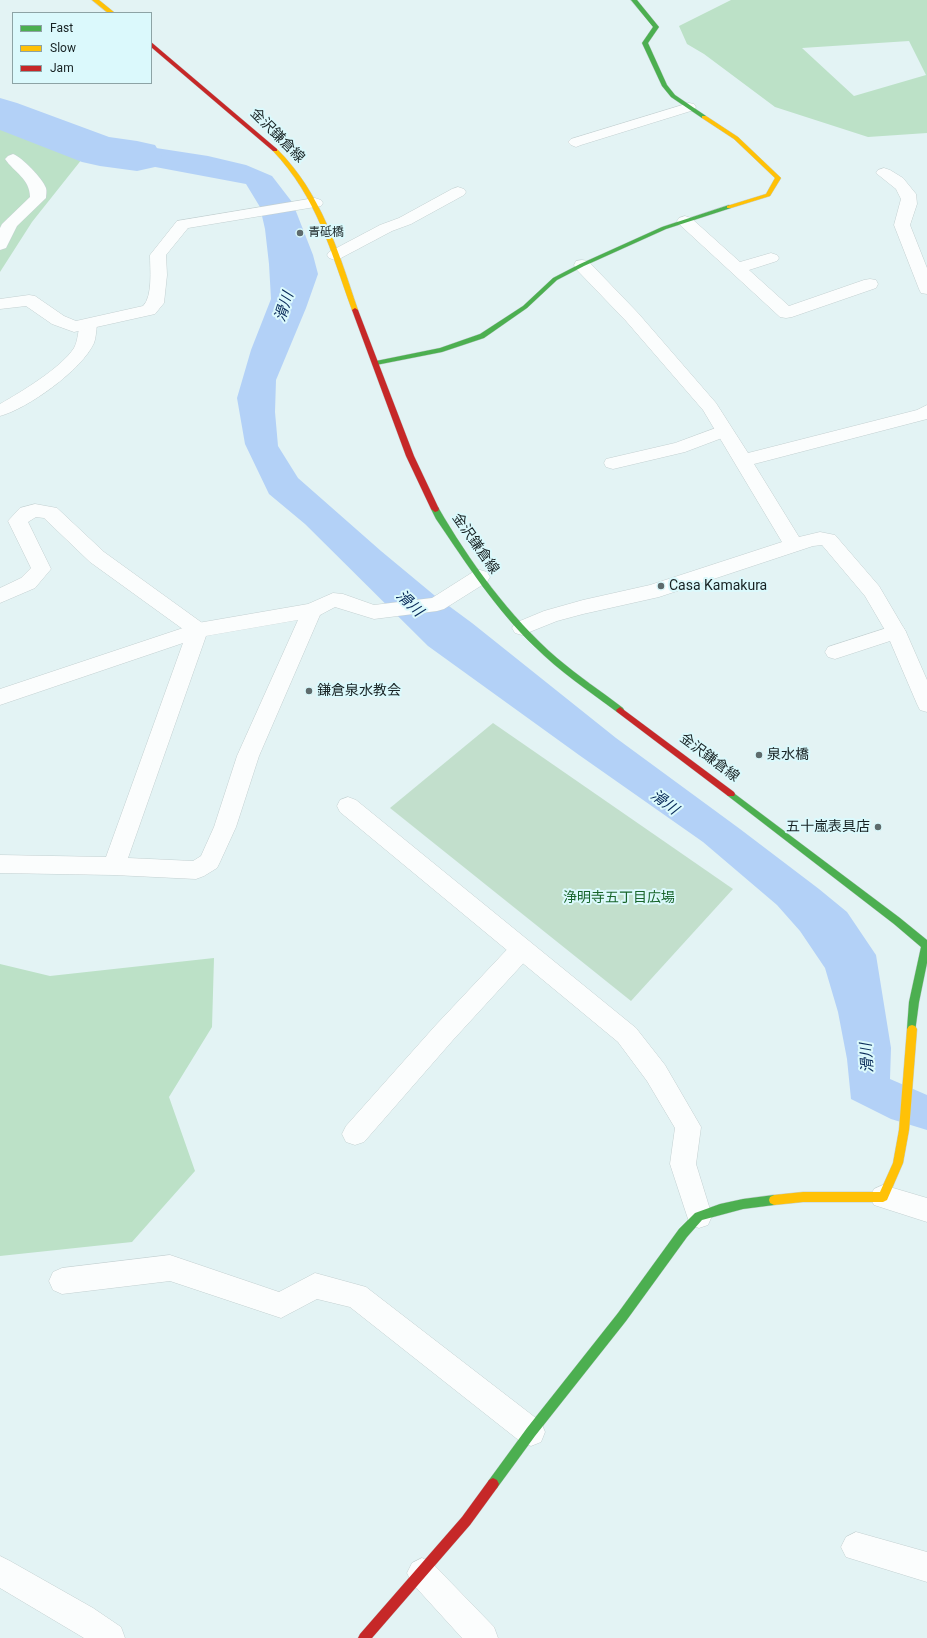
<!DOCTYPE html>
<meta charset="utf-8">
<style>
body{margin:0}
#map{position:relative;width:927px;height:1638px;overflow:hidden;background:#e3f3f4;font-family:Roboto,sans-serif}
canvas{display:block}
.legend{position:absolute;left:12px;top:12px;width:140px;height:72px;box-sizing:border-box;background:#dbf9fc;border:1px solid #8da3a5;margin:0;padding:5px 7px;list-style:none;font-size:12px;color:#172223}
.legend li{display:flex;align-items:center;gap:8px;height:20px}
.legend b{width:20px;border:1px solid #8da3a5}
</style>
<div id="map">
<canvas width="927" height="1638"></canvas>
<ul class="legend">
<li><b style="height:5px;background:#4caf50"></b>Fast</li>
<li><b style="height:5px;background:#ffc107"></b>Slow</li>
<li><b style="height:5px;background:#c62828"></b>Jam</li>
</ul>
</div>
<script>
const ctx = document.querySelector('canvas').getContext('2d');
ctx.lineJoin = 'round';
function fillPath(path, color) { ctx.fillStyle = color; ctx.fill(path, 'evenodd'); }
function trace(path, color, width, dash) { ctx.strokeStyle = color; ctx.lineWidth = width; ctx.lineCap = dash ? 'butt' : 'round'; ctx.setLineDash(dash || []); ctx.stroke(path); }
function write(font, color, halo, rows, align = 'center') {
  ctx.font = font + ' Roboto,"Noto Sans JP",sans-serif'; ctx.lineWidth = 4; ctx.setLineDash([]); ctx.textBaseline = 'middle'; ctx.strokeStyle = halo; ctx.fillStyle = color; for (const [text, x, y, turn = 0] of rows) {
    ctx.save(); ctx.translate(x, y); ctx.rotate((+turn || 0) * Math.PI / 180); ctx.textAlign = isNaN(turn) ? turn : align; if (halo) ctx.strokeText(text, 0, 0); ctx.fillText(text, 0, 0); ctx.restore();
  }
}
fillPath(new Path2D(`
 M493,723L733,889L631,1001L390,808Z`), '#c2dfcc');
fillPath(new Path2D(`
 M731,0H927V133L868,137L775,107L704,54L687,44L679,26ZM909,41L926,75L854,96L802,48Z
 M0,115L38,126L86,154L32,222L0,272Z
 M214,958L212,1027L169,1097L195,1171L132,1242L0,1256V964L50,976Z`), '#bce1c7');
fillPath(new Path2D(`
 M0,106L42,119L85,140L156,148L208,156L246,165L272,176L292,202L297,214L313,255L318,274L306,308L276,380L275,412L278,446L298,478L381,551L434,595L472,623L616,738L740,829L819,889L847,912L876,955L891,1048L890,1079L927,1095V1130L891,1119L851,1099L847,1059L838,1012L825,968L800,931L777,905L703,842L579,755L428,646L305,524L269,494L245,444L237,398L251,350L271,299L269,264L265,229L260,207L246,184L86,154L38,126L0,115Z`), '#b3d1f7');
fillPath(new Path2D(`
 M0,98L17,103L109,137L137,141L155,145L162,156L155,167L137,171L100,166L82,162L0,130Z`), '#b3d1f7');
const lane = new Path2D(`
 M689,103L694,104L696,107L694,110L581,145L576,147L571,145L568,142L571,139Z
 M13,154C22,157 43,179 46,188C47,191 46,195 46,198L17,226L6,248L0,250V228L2,224L30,197C30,179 14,172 5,159L8,156Z
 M458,187L464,189L466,192L464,195L411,224L392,231L341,258L335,260L329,258L327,255L329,252L380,225L399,218L452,189Z
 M685,216L691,218L740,262L771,253L777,255L779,258L777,261L749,270L789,306L864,280L870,279L876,280L878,284L876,288L792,317L786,318L780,317L679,224L677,221L679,218Z
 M88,320L94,321L97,325C96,331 96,338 94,343C82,370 27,409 0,416V404C21,392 61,368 74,348C79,339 77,329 82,321Z
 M724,425L730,427L733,431L730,435L685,452L613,469L606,467L604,463L606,459L675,443Z
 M35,504L57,508L104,552L205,625L208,630L205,635L198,637L191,635L90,562L44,518L36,517L28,522L51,569L35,588L0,603V588L21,578L31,568L8,521L20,508Z
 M896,625L903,627L906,632L927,680V712L920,710L917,704L890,641L835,659L828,657L825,652L828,647Z
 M522,939L530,942L534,949L530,956L453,1040L364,1142L355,1145L346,1142L342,1134L346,1126L435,1026L514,942Z
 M883,1185L927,1198V1222L874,1205L870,1197L874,1189Z
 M170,1255L279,1292L315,1273L366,1287L541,1422L545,1432L541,1442L531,1446L521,1442L350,1307L317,1299L281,1318L170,1281L62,1294L53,1290L49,1281L53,1272L62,1268Z
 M856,1532L927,1552V1582L846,1557L841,1547L846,1537Z
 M422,1558L432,1563L494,1627L498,1638H462L412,1583L407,1573L412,1563Z`);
const street = new Path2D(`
 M884,168L890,170L903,178L916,194L917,204L910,225L927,268V294L921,293L919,289L894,225L901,199L896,189L876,173L878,170Z
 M315,198L321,200L323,203L321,206L188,228L166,255L167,275L164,303L155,314L74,332L52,324L26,306L0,309V299L29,295L35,296L64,316L76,321L143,306C153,296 150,269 150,255L177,221Z
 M582,260L588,261L638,313L716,403L748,453L917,410L927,405V419L754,464L799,537L820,532L835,535L879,586L906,632L903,637L896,639L889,637L865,596L822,545L813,546L659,597L583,614L557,621L522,635L515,633L512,628L515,623L544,611L583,600L650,585L782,542L703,410L626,321L576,269L574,265L576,261Z
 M480,570L487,572L490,577L487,582L444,609L437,611L374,619L335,607L320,615L259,756L236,827L220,862L217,868L204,876L196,879L114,875L0,873V855L106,857L183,643L0,705V689L198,623L308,604L333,593L343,594L374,605L432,598L473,572ZM298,620L237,756L214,827L201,856L193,861L128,858L206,636Z
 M348,797L356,800L636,1028L665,1065L701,1127L696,1164L712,1216L708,1225L699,1228L690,1225L670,1164L675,1128L647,1081L618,1042L340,812L337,806L340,800Z
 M0,1556L10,1561L93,1608L121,1627L125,1638H84L0,1588Z`);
const fast = new Path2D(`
 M631,0H637L659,27L648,43L667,85L675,95L706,116V118H702L671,97L662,86L642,43L653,27Z
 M729,205L731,206V208L666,229L584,266L557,280L527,308L484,338L442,352L376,365L372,363L376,361L440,348L480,334L523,306L553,278L580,264L662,227Z
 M435,506L438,507C469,561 510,617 557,658C578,676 601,691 623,708L624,710L623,712H617C589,691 560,672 535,647C496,610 466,563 436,519L431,509Z
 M731,791L900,918L927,940V963L919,1002L915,1032L912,1033L909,1032L907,1029L909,1002L921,947L894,924L728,796L727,794L728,792Z
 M774,1195L778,1197L779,1200L778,1203L774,1205L743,1209L702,1220L687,1237L626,1321L535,1436L497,1488L493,1490L489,1488L487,1484L489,1480L527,1428L618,1313L679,1229L695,1213L720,1204L743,1199Z`);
const slow = new Path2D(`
 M92,0H99L115,13H108Z
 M702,116H706L738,137L780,177L781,178L770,196L731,208H727V206L766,194L775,178L734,139L702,118Z
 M273,149H277C322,194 338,251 358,310L357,311L355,312L352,310C331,252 317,197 273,151Z
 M912,1025L915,1026L917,1029L909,1130L903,1163L887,1200L883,1202H803L774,1205L770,1203L769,1200L770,1197L774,1195L803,1192H880L893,1163L899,1130L907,1029L909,1026Z`);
const jam = new Path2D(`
 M151,42L277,149V151H273L151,47Z
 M355,308L358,310L414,456L439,509L438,511L435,512L431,509L406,456L352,310Z
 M620,707L734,792L735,794L734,796H728L617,712L616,710Z
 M493,1478L497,1480L499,1484L497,1488L470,1525L372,1638H358L360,1634L462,1517L489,1480Z`);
trace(lane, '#c3d0d1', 1);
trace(street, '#c3d0d1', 1);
trace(fast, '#c3d0d1', 1);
trace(slow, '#c3d0d1', 1);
trace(jam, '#c3d0d1', 1);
fillPath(lane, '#fbfdfd');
fillPath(street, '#fbfdfd');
fillPath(fast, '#4caf50');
fillPath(slow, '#ffc107');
fillPath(jam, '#c62828');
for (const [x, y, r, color] of [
 [300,233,4,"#5e6b6c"],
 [661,586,4,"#5e6b6c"],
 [309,691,4,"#5e6b6c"],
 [759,755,4,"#5e6b6c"],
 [878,827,4,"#5e6b6c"]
]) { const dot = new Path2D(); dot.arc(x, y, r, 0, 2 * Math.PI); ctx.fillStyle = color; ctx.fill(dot); trace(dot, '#dbf9fc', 1.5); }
write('12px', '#172223', '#dbf9fc', [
 ["青砥橋",308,233]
], 'left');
write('14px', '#172223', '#dbf9fc', [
 ["金沢鎌倉線",277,136,45],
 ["金沢鎌倉線",475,544,55],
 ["金沢鎌倉線",709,758,37]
]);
write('14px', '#172223', '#dbf9fc', [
 ["Casa Kamakura",669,586],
 ["鎌倉泉水教会",317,691],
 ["泉水橋",767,755],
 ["五十嵐表具店",870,827,"right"]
], 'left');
write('14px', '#18652b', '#dbf9fc', [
 ["浄明寺五丁目広場",619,898]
]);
write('italic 15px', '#062857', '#dbf9fc', [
 ["滑川",285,307,-72],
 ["滑川",409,604,44],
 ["滑川",664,803,37],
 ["滑川",868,1058,-94]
]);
</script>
